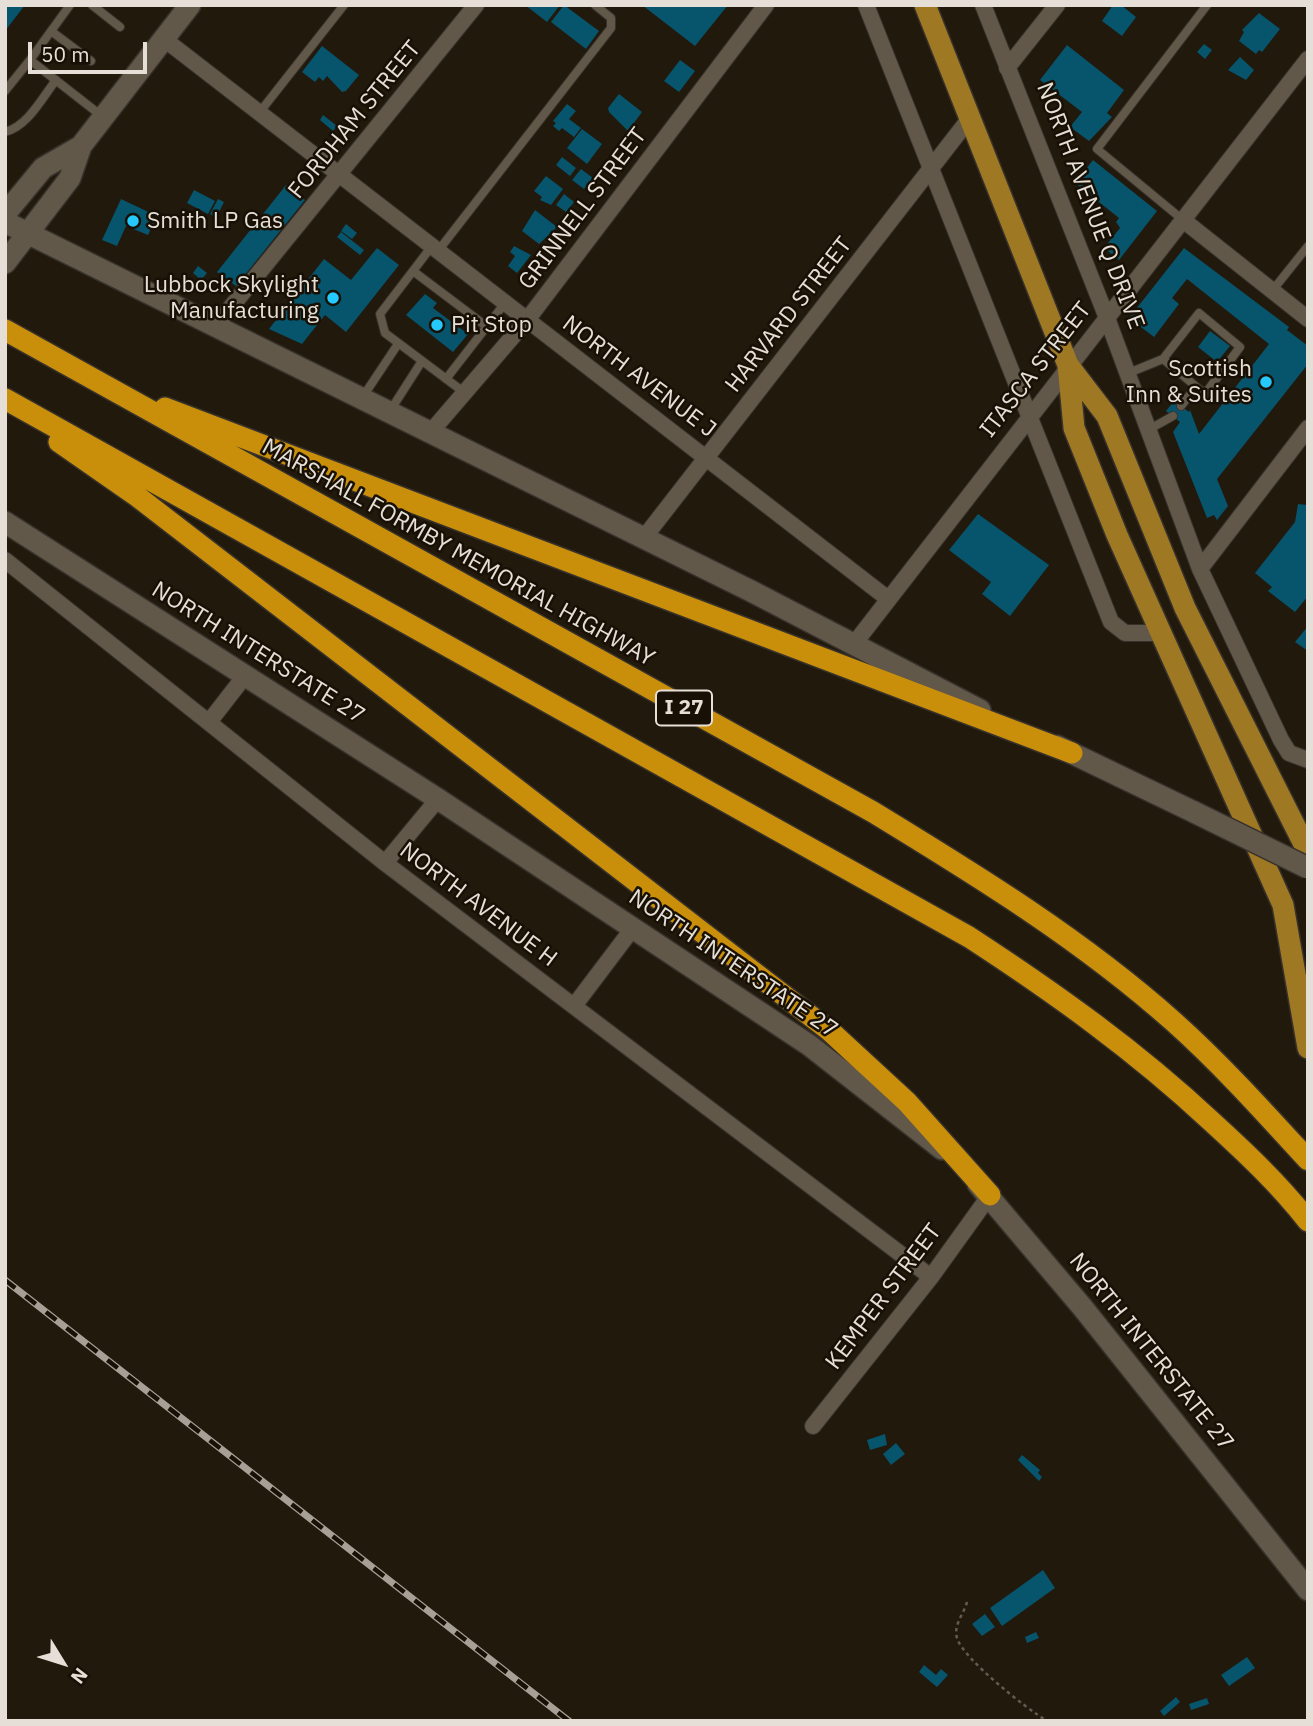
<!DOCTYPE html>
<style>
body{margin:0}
#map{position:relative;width:1313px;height:1726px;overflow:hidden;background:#21190c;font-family:"IBM Plex Sans",sans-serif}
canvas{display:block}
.frame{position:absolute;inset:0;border:7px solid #e5dfd7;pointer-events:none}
.north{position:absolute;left:28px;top:1628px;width:70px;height:70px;-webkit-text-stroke:5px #181005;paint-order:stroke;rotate:128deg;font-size:19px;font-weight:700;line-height:28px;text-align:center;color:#e5dfd7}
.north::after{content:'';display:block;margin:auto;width:24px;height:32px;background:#e5dfd7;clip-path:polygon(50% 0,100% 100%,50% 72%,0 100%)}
.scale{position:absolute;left:28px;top:42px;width:119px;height:32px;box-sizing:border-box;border:4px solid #e5dfd7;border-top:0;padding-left:9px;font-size:21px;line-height:24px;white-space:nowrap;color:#e5dfd7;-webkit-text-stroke:5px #181005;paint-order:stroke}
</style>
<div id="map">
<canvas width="1313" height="1726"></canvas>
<div class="frame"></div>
<div class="north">N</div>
<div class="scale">50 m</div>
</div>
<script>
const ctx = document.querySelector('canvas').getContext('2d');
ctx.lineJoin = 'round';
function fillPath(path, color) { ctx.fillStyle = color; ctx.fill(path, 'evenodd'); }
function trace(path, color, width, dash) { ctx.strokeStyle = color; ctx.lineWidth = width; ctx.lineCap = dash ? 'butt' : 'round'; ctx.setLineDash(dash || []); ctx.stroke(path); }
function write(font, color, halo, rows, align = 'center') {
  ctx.font = font + ' "IBM Plex Sans",sans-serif'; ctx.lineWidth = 5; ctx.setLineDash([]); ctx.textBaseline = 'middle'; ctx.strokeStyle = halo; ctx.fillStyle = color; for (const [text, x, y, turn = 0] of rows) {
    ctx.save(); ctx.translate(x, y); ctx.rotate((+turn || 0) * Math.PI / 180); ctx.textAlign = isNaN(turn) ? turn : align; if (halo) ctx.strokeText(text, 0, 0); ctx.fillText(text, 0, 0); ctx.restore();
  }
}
fillPath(new Path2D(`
 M5,5H25L5,31Z
 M525,5H560L547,22Z
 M564,5L599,31L586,49L551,22Z
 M642,5H728L695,46Z
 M1113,5H1121L1136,17L1122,36L1102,21Z
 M1259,13L1280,29L1262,52L1259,50L1256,54L1239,41L1244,32L1242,30Z
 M1204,44L1212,50L1205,59L1197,52Z
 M1067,45L1124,90L1107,113L1112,117L1089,141L1070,127L1082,112L1040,80Z
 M322,46L359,75L346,91L342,92L327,76L323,81L319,77L315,82L302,72Z
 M1240,57L1254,70L1246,80L1228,70Z
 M680,60L695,71L679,92L664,81Z
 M619,94L642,112L628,131L609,112L608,108Z
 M567,104L576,111L569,119L581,128L574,137L562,128L559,131L553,126L556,123L553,121Z
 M323,115L337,126L333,131L320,120Z
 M582,129L602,144L587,164L567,148Z
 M562,157L576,168L570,176L556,165Z
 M1093,160L1157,211L1119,260L1104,248L1120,228L1116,222L1119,218L1075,183Z
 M581,169L593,178L584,189L572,180Z
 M546,176L563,189L551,205L540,200L542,197L534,191Z
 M286,185L305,200L236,286L217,272Z
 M194,190L215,201L208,214L187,203Z
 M564,194L574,202L566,212L556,205Z
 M121,199L157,216L148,235L126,226L117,246L102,240Z
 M218,199L224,202L216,218L210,214Z
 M535,210L557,227L539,244L522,231Z
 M346,224L357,233L352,239L341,231Z
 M341,232L364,250L360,255L337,237Z
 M514,246L531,255L517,273L508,266L515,256L510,252Z
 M377,248L399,265L346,332L325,315L302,344L269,329L324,259L351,280Z
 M1184,248L1289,327L1287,330L1308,346V364L1217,479L1228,506L1217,520L1214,515L1207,518L1173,432L1180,422L1166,411L1174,401L1189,412L1190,410L1199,434L1269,344L1187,279L1172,298L1179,304L1154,337L1129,318Z
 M198,266L207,273L201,280L193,273Z
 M425,294L437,303L433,308L468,334L453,352L406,315Z
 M1210,331L1230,346L1217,362L1198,347Z
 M1298,504L1308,505V596L1295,612L1268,591L1272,587L1255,573L1295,522Z
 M978,514L1049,565L1010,616L982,594L991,582L949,550Z
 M1308,626V651L1295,642Z
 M885,1434L887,1445L870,1450L867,1440Z
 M896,1443L905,1454L891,1465L883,1454Z
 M1022,1455L1040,1470L1038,1473L1042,1477L1039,1481L1018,1460Z
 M1043,1570L1055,1588L1002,1626L990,1608Z
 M985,1614L995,1627L982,1636L972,1624Z
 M1036,1632L1039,1638L1027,1643L1025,1637Z
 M1247,1657L1255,1668L1229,1686L1221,1675Z
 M924,1665L936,1675L941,1669L948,1675L937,1687L919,1672Z
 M1176,1697L1180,1702L1164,1716L1160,1711Z
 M1207,1698L1209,1704L1191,1710L1189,1704Z`), '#07546d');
const lane = new Path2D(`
 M92,5L120,27
 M51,31L91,61
 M30,60L70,5
 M5,91L30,60L103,117
 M259,113L344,5
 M5,132C28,126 42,98 56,80
 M1183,220L1097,149L1207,5
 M432,246L380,314L385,333L465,393
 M438,251L611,28V18L595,5
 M413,271L486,326
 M1272,291L1308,246
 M1126,374L1163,359L1205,394L1240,347L1199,313L1163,359
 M446,379L505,303
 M362,398L398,344
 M1181,406L1196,387
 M390,411L422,361
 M1148,430L1173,416`);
const street = new Path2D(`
 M866,5L1111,622L1125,633H1160
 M983,5L1107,318L1200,569L1281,740L1289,753L1308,760
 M164,39L887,598
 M1007,68L1057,5
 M1183,220L1308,319
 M214,328L476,5
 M429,434L527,320L766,5
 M643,539L970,118
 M5,560L385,863L931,1277
 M1200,569L1308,428
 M854,644L1308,59
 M209,722L244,677
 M385,863L438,799
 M574,1006L633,928
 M813,1426L931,1277L990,1195`);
const secondary = new Path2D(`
 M5,214L43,168L81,146
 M5,222L751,591L980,710
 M5,263L70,178L81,146L190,5
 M5,522L438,799L809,1045L942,1149
 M1057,746L1194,812
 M978,1184L1083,1308L1308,1590`);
const primary = new Path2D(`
 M925,5L1068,365L1107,416L1185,608L1308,852
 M1068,365L1074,428L1117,535L1283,905L1308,1048`);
const highway = new Path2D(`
 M5,330L873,812C978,876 1082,940 1174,1022C1222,1065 1265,1113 1308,1160
 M5,399L969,937C1055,993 1136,1051 1211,1121C1246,1153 1279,1184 1308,1221
 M165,408L1072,753
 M59,442L138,497L830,1031L907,1102L990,1195`);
trace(lane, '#37312b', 10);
trace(street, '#37312b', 18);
trace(secondary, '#37312b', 24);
trace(primary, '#37312b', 24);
trace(highway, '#37312b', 24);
trace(new Path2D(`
 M967,1602C964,1614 953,1625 957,1638C963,1659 1027,1709 1047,1721`), '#635b50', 2.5, [3.5, 3.5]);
trace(lane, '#615849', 8);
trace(street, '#615849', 16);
trace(secondary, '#615849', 21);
trace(primary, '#9f7823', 21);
trace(highway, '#c98e0a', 21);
const rail = new Path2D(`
 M5,1280L569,1721`);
trace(rail, '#a7a096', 7);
trace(rail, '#181005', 4.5, [13]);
const secondaryBridge = new Path2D(`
 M1194,812L1308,868`);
trace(secondaryBridge, '#37312b', 24, []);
trace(secondaryBridge, '#615849', 21);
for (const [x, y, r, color] of [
 [133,221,7,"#25c9fe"],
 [333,298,7,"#25c9fe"],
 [437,325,7,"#25c9fe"],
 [1266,382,7,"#25c9fe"]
]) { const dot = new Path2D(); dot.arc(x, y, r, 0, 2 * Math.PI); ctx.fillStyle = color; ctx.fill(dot); trace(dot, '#181005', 2.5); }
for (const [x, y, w] of [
 [684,708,56]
]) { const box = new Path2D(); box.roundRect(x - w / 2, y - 17.5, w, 35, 5); ctx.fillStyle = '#181005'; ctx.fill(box); trace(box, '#e5dfd7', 2); }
write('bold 21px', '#e5dfd7', null, [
 ["I 27",684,708]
]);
write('23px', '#e5dfd7', '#181005', [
 ["FORDHAM STREET",355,120,-51],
 ["NORTH AVENUE Q DRIVE",1090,206,69],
 ["GRINNELL STREET",583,209,-53],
 ["HARVARD STREET",789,315,-52],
 ["ITASCA STREET",1036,370,-52],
 ["NORTH AVENUE J",639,377,37],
 ["MARSHALL FORMBY MEMORIAL HIGHWAY",458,553,29],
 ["NORTH INTERSTATE 27",258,653,32],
 ["NORTH AVENUE H",478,905,37],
 ["NORTH INTERSTATE 27",733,964,34],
 ["KEMPER STREET",884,1297,-53],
 ["NORTH INTERSTATE 27",1151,1352,51]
]);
write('23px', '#e5dfd7', '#181005', [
 ["Smith LP Gas",147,221],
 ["Lubbock Skylight",319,285,"right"],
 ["Manufacturing",319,311,"right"],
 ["Pit Stop",451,325],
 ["Scottish",1252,369,"right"],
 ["Inn & Suites",1252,395,"right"]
], 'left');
</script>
